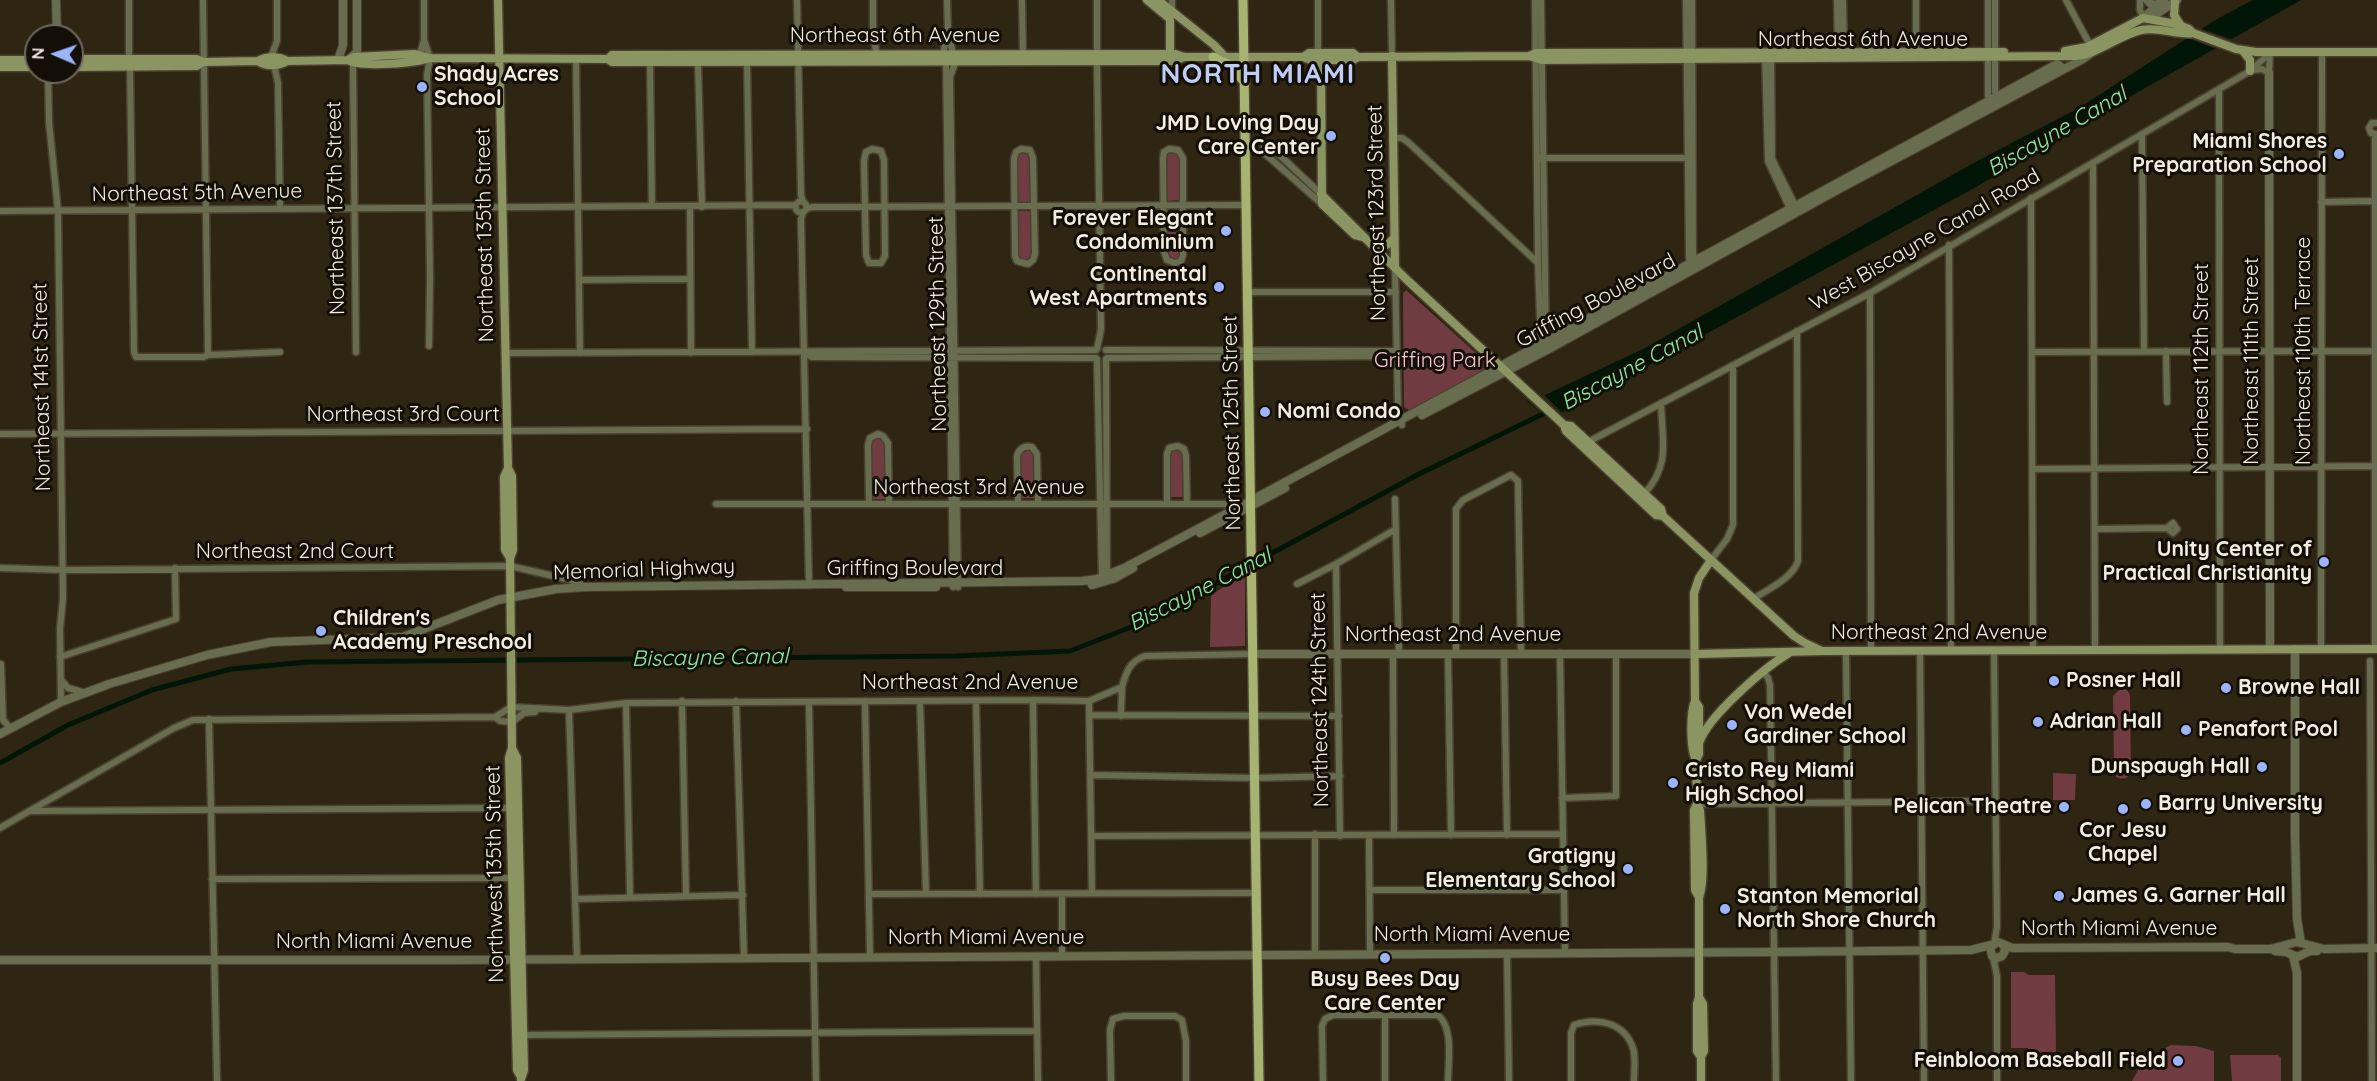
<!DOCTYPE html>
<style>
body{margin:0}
#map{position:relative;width:2377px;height:1081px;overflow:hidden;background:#2f2513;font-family:Quicksand,sans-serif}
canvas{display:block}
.north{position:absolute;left:24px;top:24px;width:60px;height:60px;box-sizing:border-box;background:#130f07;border:2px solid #6d685f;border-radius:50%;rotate:272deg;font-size:16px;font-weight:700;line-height:24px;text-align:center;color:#f4eee2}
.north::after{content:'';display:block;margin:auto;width:21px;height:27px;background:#9cb4fd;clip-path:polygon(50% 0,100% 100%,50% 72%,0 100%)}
</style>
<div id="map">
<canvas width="2377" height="1081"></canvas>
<div class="north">N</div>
</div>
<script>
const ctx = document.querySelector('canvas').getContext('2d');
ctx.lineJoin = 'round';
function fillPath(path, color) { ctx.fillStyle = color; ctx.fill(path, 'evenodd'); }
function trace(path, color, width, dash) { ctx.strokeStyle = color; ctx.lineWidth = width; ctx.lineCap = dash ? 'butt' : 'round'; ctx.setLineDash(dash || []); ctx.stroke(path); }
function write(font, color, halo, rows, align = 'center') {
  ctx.font = font + ' Quicksand,sans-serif'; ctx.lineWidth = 6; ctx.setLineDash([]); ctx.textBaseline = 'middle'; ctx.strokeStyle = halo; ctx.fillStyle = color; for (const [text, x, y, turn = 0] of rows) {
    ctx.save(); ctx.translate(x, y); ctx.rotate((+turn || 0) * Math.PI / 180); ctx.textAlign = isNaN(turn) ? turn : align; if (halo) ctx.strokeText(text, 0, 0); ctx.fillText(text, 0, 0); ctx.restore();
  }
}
fillPath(new Path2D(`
 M1174,150L1181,156L1180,200L1167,201L1165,158L1168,152Z
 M1021,151L1028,152L1031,156V202H1017L1016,157Z
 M1016,211H1032L1033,256L1030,261L1018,260Z
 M1169,211L1180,212L1182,252L1178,260H1170L1166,253V214Z
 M1406,290L1487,363V369L1411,412L1404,407L1403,293Z
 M1100,371H1103V496H1102Z
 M880,436L887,443L886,499H872L870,445L871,439Z
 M1028,448L1034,451L1035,498H1021L1019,456L1022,450Z
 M1177,448L1184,453V497H1169L1168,456L1171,450Z
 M1245,574V646L1210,647L1211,595Z
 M2121,688L2127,690L2130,695L2131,772C2128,779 2123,780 2116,777L2114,770L2113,696Z
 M2053,773L2076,774L2075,800H2053Z
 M2011,972H2024L2029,975H2055L2056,1052H2029L2028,1048H2011Z
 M2171,1045L2196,1046L2214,1051V1081H2132L2144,1059Z
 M2230,1055H2278L2281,1058V1081H2232Z`), '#703c41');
fillPath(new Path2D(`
 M2253,0H2301L2138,92L1976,187L1548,420L1527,401L1545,395L1643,349L1979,160L2079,108L2217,19Z`), '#011607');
fillPath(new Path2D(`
 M2199,28L2234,40L2219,50L2187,38Z
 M1542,393L1564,414L1550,422L1526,399Z`), '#2f2513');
trace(new Path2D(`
 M0,763L68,725L152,690L231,669L307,662L956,656L1070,651L1144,622L1419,474L1547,412`), '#011607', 5);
const minor = new Path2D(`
 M129,0V59
 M203,0L208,355
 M797,0L801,195L803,202
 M873,0V37L877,54
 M947,0L948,31L953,54
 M1022,0L1023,56
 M1097,0V54
 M1172,0V12
 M1391,0L1392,56
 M1535,0L1538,263L1541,347
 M1541,0L1546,344
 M1686,0L1689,257L1691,266
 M1692,0L1693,253L1696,263
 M1837,0L1838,56
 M1843,0L1844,55
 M1988,0V95L1991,104
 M1995,0V92L1998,101
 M2066,0L2090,45
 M2140,0V10L2144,19
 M424,40L430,58L427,75L430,278L429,346
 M1318,53V0
 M420,54L424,40V0
 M943,54L947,35
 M1916,54V0
 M1765,55L1768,161L1791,211
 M1771,55L1772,159L1796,207
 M271,57L277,41V0
 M576,60L580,353
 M747,61L752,352
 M946,61L953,587
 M956,61L950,77L958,587
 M650,62L652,206
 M698,63L702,207
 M353,64L356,352
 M274,65L278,83L280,208
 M130,66L134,352L136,357H203L208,355L280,352
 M2252,70L2262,69L2269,73L2270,53
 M48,72L49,122L58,211L63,599L60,628L61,702
 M2219,89L2220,650
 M2142,134L2144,351
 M2375,134V649
 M2376,134L2371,133L2369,128L2372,123H2377
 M1393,138H1402L1409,143L1538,263
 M872,149L881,151L884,160L885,256L881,263H869L866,255L864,161L866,152Z
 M1021,149L1030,150L1033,158L1035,254L1033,260L1028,264L1017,261L1015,256L1014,159L1016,152Z
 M1169,149L1178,150L1183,158V255L1181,261L1175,263L1167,260L1164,251L1163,159L1164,152Z
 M1540,158H1688
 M2093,163L2095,650
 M1321,194L1271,147L1267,145L1264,147L1263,152L1322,204
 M2031,198L2033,650
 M795.5 207a5.5 5.5 0 1 1 11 0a5.5 5.5 0 1 1-11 0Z
 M2321,202L2376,201
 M690,207L691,353
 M806,209L812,207L1246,205
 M0,211L796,205
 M803,212L801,219L809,585
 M1949,245L1951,651
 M1395,268L1398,408L1402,425
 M579,280L689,279
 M1248,292H1396
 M1870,293L1871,651
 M1097,349L1101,329L1097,61
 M1106,350L1397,351
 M2166,351L2167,402
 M804,352L812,357L1096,358
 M2032,352L2377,351
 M505,353L1096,350
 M1107,358L1397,356
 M1097,359L1102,580
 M1106,359L1107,578
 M0,434L807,429
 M1588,442L1870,293L2250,71L2270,53
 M2033,469L2377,466
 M1644,494C1671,465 1662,440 1661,403
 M1395,499L1399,653
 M716,504H1242
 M869,504L868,445L870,438L878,434L883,436L888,443L889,504
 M1018,504L1017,456C1019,449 1024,445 1032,447L1037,454L1038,504
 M1167,504V454L1169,448L1178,446L1184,449L1186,456L1187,504
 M2095,529L2167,528L2173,523L2177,529L2173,533L2167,528
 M1711,560L1727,539L1733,525V365
 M1336,564L1340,836
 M0,568L63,570L510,566L571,580L586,587
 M1297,584L1336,564L1396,529
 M1753,599C1768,589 1792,579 1798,561L1797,331
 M2321,649L2322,53
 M1846,651L1851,1081
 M1920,651L1924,1081
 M1393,653L1394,835
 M1560,653L1565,953
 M1448,654L1451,835
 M1456,654V509L1463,500L1511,475L1518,481L1521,654
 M1504,654L1507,835
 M60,657L176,619L175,568
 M2370,661L2372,1081
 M1,664L3,720L11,729
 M1763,671L1768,678L1770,685L1776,1081
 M62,681L68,688L86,693
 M1033,700L1036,894
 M682,701L686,896
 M736,701L744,958
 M865,701L870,957
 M920,701L926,894
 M976,701L980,894
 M1089,701L1092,893
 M809,702L816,1081
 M626,703L630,897
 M569,710L577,959
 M1090,715L1339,716
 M1121,716L1122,687
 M495,717L511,707L569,710L626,703L1033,700L1089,701L1122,687C1126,672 1130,661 1145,656L1253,654
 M209,719L217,1081
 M1091,775L1254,778L1340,776
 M1562,798L1616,796V654
 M1697,804L1996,801
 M31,811L510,808
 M0,828L174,728L193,720L495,717L500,721L512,722L524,713L535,712
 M1315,834V954
 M1092,836L1563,834
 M1369,836L1370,954
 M212,879L512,878
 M1370,890H1564
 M870,894L1257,893
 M576,899L743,895
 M1994,944L1997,927L1994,651
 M1507,953L1509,1081
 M1062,955V894
 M1036,956L1038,1081
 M1993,957L1997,976V1081
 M1385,1015V1081
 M524,1035L1037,1031
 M1111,1081L1110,1030L1113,1019L1124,1016H1175L1182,1020L1186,1041V1081
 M1323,1081L1322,1026L1325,1019L1333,1015H1438C1454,1028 1448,1062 1448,1081
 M1571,1081V1033L1574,1025C1597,1017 1624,1022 1633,1048C1636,1057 1634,1071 1634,1081`);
const tertiary = new Path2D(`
 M56,0L57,36
 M2147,0L2152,5L2158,4
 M2143,18L2164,0
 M2151,18L2177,0
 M349,59L357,52V0
 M338,60L343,45V0
 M2269,73L2270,649
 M1422,415L1547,350L1839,189L2083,59L2091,53
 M1200,533L1285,488
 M1092,585L1113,579L1133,568
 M846,587H936
 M2295,649V835L2297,919L2301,943
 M1253,654H1695
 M0,734L61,702L109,684L207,655L271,642L403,637L498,600L556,589L586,587L1082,581L1097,579L1124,568C1436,403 1746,232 2057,64L2064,69
 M2004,946L2005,951L2002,956L1997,958L1992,956L1990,947L1998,942L2012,948L2228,947L2235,949H2270L2297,942L2324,949L2377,948
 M2275,951L2286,952L2297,957L2310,951H2317
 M2293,956L2297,973V1081
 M0,960H457L1774,952L1971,950L1991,945`);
const secondary = new Path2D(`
 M498,0L508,468L504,477L505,550L510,558
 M1147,0L1170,19V54
 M1158,0L1214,45L1225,57
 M2175,2L2174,15L2181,26
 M2065,51L2087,47L2143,18L2176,24L2189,29L2193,33L2236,49L2256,52H2377
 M2243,51L2250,60V71
 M1392,56L1395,267
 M1529,56L1536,53L2004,52
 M1303,57L1311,60H1353L1358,57L1529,56L1542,60L2075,56C2099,54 2117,36 2141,30C2160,26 2177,36 2193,33
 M72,59H197L203,62L258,61C266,67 280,66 287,61L348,60L354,57L415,54L430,58L608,59L612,62L1174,61L1184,57
 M608,59L612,55H616L1175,54L1184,57H1303L1309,53H1353L1358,57
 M0,60H36
 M348,60C360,68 416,63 430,58
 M1321,60L1322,204L1355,235L1363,237
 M258,61C266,56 279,56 287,61
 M0,67H36
 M72,67L197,66L203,62
 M1321,194L1406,279L1564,425L1566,431L1656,515L1663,516
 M1373,246L1387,245L1393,239
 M1564,425L1571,426L1661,509L1663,516L1794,636L1805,643L1820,650
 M508,468L512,476L513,550L510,558L512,748L509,758L517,1070L521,1077
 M1695,654L1824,651L2377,649
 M1695,701L1699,707V754L1696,760
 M1699,743C1708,716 1764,668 1789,653
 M512,748L517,758L524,1070L521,1079
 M1697,804L1700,810C1701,831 1706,880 1699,897V997L1697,1004V1051L1701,1057V1081
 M1699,897L1695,890L1694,810L1697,804L1696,760C1690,749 1690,712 1695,701L1694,593L1699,578L1711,560
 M1699,997L1703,1004L1704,1051L1701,1057`);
const primary = new Path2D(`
 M1243,0L1259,1081
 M1213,57L1231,66L1245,83`);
trace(minor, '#4b4130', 9);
trace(tertiary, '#4b4130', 10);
trace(secondary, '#4b4130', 11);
trace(primary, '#4b4130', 12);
trace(minor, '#676d4e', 6);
trace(tertiary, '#676d4e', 8);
trace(secondary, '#8b9562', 8);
trace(primary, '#a7b471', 9);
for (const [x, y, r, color] of [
 [422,87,6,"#9cb4fd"],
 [1331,136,6,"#9cb4fd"],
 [2339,154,6,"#9cb4fd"],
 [1226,231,6,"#9cb4fd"],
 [1219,287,6,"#9cb4fd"],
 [1265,412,6,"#9cb4fd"],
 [2324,562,6,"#9cb4fd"],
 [321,631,6,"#9cb4fd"],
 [2054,681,6,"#9cb4fd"],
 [2226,688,6,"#9cb4fd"],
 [2038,722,6,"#9cb4fd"],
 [1732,725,6,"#9cb4fd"],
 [2186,730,6,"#9cb4fd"],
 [2262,767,6,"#9cb4fd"],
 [1673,783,6,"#9cb4fd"],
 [2146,804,6,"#9cb4fd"],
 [2064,807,6,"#9cb4fd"],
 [2123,809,6,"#9cb4fd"],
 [1628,869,6,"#9cb4fd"],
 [2059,896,6,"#9cb4fd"],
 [1725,909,6,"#9cb4fd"],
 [1385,958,6,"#9cb4fd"],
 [2178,1061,6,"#9cb4fd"]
]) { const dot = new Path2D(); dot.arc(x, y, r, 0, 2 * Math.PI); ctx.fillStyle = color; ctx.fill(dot); trace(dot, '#130f07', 2); }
write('21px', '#f4eee2', '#130f07', [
 ["Northeast 6th Avenue",895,36],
 ["Northeast 6th Avenue",1863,40],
 ["Northeast 5th Avenue",197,193,-1],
 ["Northeast 137th Street",336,208,-91],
 ["Northeast 123rd Street",1377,213,-91],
 ["Northeast 135th Street",485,235,-91],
 ["West Biscayne Canal Road",1925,240,-30],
 ["Griffing Boulevard",1596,301,-28],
 ["Northeast 129th Street",938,324,-91],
 ["Northeast 110th Terrace",2304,351,-90],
 ["Northeast 111th Street",2252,361,-90],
 ["Northeast 112th Street",2202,369,-90],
 ["Northeast 141st Street",42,387,-91],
 ["Northeast 3rd Court",403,415],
 ["Northeast 125th Street",1232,423,-91],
 ["Northeast 3rd Avenue",979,488],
 ["Northeast 2nd Court",295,552],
 ["Griffing Boulevard",915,569],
 ["Memorial Highway",644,570,-2],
 ["Northeast 2nd Avenue",1939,633],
 ["Northeast 2nd Avenue",1453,635],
 ["Northeast 2nd Avenue",970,683],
 ["Northeast 124th Street",1320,700,-91],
 ["Northwest 135th Street",495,874,-91],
 ["North Miami Avenue",2119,929],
 ["North Miami Avenue",1472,935],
 ["North Miami Avenue",986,938],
 ["North Miami Avenue",374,942]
]);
write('bold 21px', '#f4eee2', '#130f07', [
 ["Shady Acres",434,75],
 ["School",434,99],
 ["JMD Loving Day",1319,124,"right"],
 ["Care Center",1319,148,"right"],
 ["Miami Shores",2327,142,"right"],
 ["Preparation School",2327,166,"right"],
 ["Forever Elegant",1214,219,"right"],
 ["Condominium",1214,243,"right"],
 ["Continental",1207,275,"right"],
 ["West Apartments",1207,299,"right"],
 ["Nomi Condo",1277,412],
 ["Unity Center of",2312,550,"right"],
 ["Practical Christianity",2312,574,"right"],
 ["Children's",333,619],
 ["Academy Preschool",333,643],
 ["Posner Hall",2066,681],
 ["Browne Hall",2238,688],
 ["Von Wedel",1744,713],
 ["Gardiner School",1744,737],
 ["Adrian Hall",2050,722],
 ["Penafort Pool",2198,730],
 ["Dunspaugh Hall",2250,767,"right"],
 ["Cristo Rey Miami",1685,771],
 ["High School",1685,795],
 ["Barry University",2158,804],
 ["Pelican Theatre",2052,807,"right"],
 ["Cor Jesu",2123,831,"center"],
 ["Chapel",2123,855,"center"],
 ["Gratigny",1616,857,"right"],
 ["Elementary School",1616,881,"right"],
 ["James G. Garner Hall",2071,896],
 ["Stanton Memorial",1737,897],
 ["North Shore Church",1737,921],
 ["Busy Bees Day",1385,980,"center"],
 ["Care Center",1385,1004,"center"],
 ["Feinbloom Baseball Field",2166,1061,"right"]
], 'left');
write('21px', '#f5c5c8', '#130f07', [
 ["Griffing Park",1435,361]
]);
write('italic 22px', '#88eba4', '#130f07', [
 ["Biscayne Canal",2057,132,-30],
 ["Biscayne Canal",1632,368,-28],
 ["Biscayne Canal",1200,590,-27],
 ["Biscayne Canal",710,658,-1]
]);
ctx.letterSpacing = '1.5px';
write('bold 27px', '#beccf6', '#130f07', [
 ["NORTH MIAMI",1258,75]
]);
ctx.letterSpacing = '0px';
</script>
